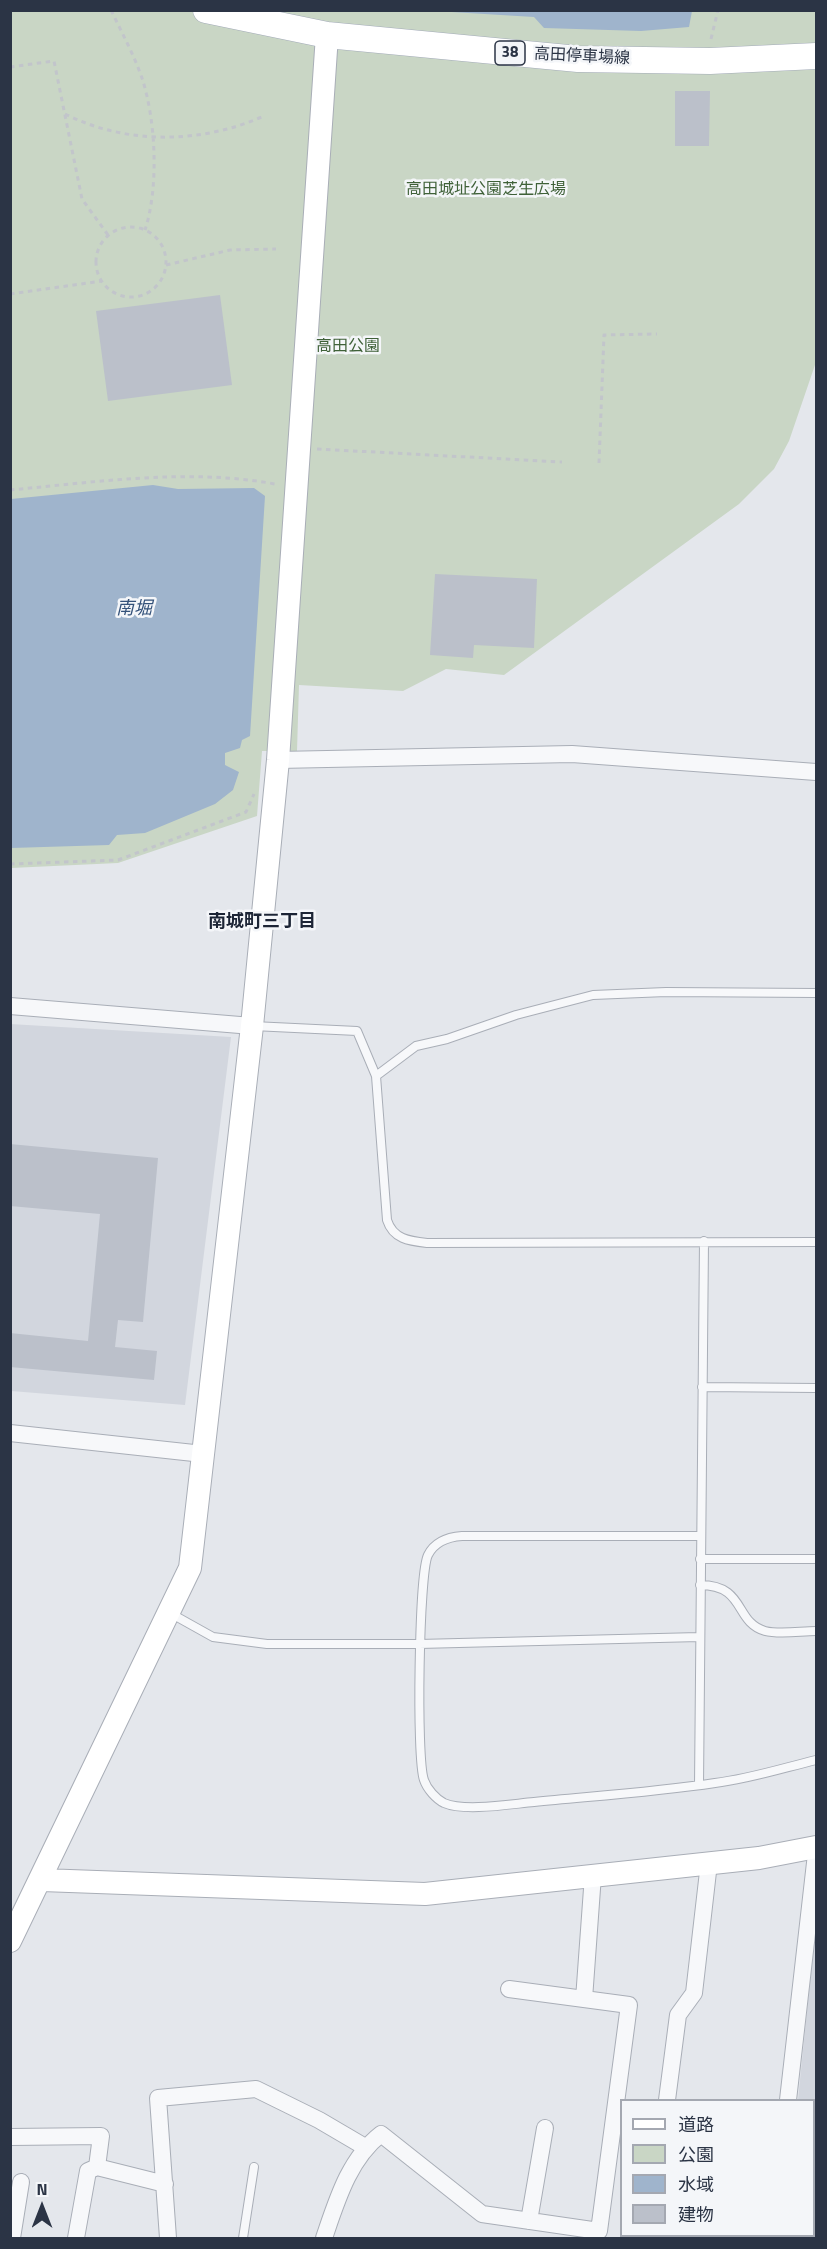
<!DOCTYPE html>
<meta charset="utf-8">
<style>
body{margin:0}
#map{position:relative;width:827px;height:2249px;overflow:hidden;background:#e4e7ec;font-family:"Titillium Web","Noto Sans JP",sans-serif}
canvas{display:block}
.frame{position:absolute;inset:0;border:12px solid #2b3445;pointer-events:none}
.legend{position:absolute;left:620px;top:2099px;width:195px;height:138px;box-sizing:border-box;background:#f4f6f9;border:2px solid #a4a8b1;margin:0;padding:8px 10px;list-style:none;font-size:18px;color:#2b3445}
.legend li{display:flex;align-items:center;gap:12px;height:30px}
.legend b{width:30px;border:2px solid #a4a8b1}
.north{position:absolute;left:12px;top:2177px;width:60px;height:60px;-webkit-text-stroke:4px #f4f6f9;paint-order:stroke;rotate:0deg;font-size:16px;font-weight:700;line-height:24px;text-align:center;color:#2b3445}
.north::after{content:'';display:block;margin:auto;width:21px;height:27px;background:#2b3445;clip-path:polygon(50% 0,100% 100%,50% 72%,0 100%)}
</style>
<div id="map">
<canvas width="827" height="2249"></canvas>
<div class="frame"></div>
<ul class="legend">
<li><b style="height:8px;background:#fff"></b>道路</li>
<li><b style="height:16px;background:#c9d6c5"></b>公園</li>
<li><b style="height:16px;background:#9fb4cc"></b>水域</li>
<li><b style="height:16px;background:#bbc0ca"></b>建物</li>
</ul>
<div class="north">N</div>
</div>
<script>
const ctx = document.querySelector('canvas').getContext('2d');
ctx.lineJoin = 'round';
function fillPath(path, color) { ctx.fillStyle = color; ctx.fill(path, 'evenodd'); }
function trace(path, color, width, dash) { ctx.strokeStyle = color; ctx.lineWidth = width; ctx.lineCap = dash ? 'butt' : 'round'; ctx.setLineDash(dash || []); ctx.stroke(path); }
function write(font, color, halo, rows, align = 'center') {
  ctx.font = font + ' "Titillium Web","Noto Sans JP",sans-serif'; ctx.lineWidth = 5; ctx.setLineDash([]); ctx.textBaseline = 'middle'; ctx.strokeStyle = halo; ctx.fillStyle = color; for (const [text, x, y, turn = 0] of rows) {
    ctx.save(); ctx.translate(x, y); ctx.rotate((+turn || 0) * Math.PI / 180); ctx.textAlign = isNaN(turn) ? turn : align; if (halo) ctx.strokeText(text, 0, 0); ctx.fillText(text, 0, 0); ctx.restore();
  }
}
fillPath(new Path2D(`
 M10,1024L231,1037L185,1405L11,1391Z
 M816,1921V2113L814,2112V2100H798Z`), '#d2d6de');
fillPath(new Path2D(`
 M11,11H816V362L789,441L774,469L739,504L504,675L446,669L403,691L299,685L297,751H262L257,816L118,863L11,868Z`), '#c9d6c5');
fillPath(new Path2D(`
 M435,11H692L689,27L641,31L544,28L534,17Z
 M153,485L178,489L254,488L265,496L250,736L242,740L240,748L225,753V765L239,772L233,790L215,804L145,833L117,835L109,845L11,848V499Z`), '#9fb4cc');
fillPath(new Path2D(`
 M675,91H710L709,146H675Z
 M220,295L232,385L108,401L96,311Z
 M435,574L537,579L534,648L474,645L473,658L430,655Z
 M10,1144L158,1158L143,1322L118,1320L115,1347L157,1351L154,1380L10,1367V1333L88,1341L100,1214L10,1206Z`), '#bbc0ca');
const lane = new Path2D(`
 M253,1026L357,1031L376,1076L387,1220C393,1239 409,1241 427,1243L816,1242
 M376,1076L416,1046L447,1039L516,1015L593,995L666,992L816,993
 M702,1387L816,1388
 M701,1536H462C448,1537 435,1541 428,1555C419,1573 416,1758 424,1780C427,1789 436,1799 444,1803C465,1812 511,1804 534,1802C595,1796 655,1792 715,1783C749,1779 783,1768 816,1760
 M700,1559H816
 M700,1585C746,1585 734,1622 765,1631C780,1635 801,1631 816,1631
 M170,1613L213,1637L267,1644H419L699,1637
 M699,1785L704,1241
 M243,2238L254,2167`);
const street = new Path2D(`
 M278,760L572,754L816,772
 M10,1006L252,1026
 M10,1433L203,1454
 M584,1999L593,1875
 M667,2100L678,2015L694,1993L709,1863
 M788,2100L816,1854
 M10,2137L101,2136L97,2167
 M529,2221L545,2128
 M12,2238L21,2182
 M76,2238L88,2171L97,2167L165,2184
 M168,2238L158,2098L256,2089L319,2120L365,2147
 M324,2238C337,2200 349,2159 381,2134L482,2214L599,2231L629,2005L509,1989
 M648,2238L649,2236
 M770,2238V2236`);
const secondary = new Path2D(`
 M42,1880L425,1894L759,1858L816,1847
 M10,1941L190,1568L252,1026L278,760L327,35`);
const primary = new Path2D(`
 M206,10L327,35L578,59L710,61L816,56`);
trace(lane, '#a9aeb7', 10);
trace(street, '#a9aeb7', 18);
trace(secondary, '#a9aeb7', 24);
trace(primary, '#a3abb8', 27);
trace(new Path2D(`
 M111,10C122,33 134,55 142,78C156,121 159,187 145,230
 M711,39L718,10
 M10,67L54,61L82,199L108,235
 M65,114C127,145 201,144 264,116
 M96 262a35 35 0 1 1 70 0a35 35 0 1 1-70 0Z
 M166,265L230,250L276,249
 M10,294L102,281
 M317,449L562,462
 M599,463L604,335L657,334
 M10,490C97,482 189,468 275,484
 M10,864L118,860L246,812L254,794`), '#c2c5cb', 3, [4.5, 4.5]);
trace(lane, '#f7f8fa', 8);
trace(street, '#f7f8fa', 16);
trace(secondary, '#fff', 22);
trace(primary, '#fff', 26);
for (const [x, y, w] of [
 [510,53,30]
]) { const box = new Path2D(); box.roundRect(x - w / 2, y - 12, w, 24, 4.5); ctx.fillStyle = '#f4f6f9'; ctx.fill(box); trace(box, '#2b3445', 1.5); }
write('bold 15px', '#2b3445', null, [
 ["38",510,53]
]);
write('16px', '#2b3445', '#f4f6f9', [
 ["高田停車場線",582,57,3]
]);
write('16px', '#3f6138', '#f4f6f9', [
 ["高田城址公園芝生広場",486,190],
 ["高田公園",348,347]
]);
write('italic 18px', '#34527a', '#f4f6f9', [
 ["南堀",134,610]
]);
write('bold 18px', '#1d2536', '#f4f6f9', [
 ["南城町三丁目",262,923]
]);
</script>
